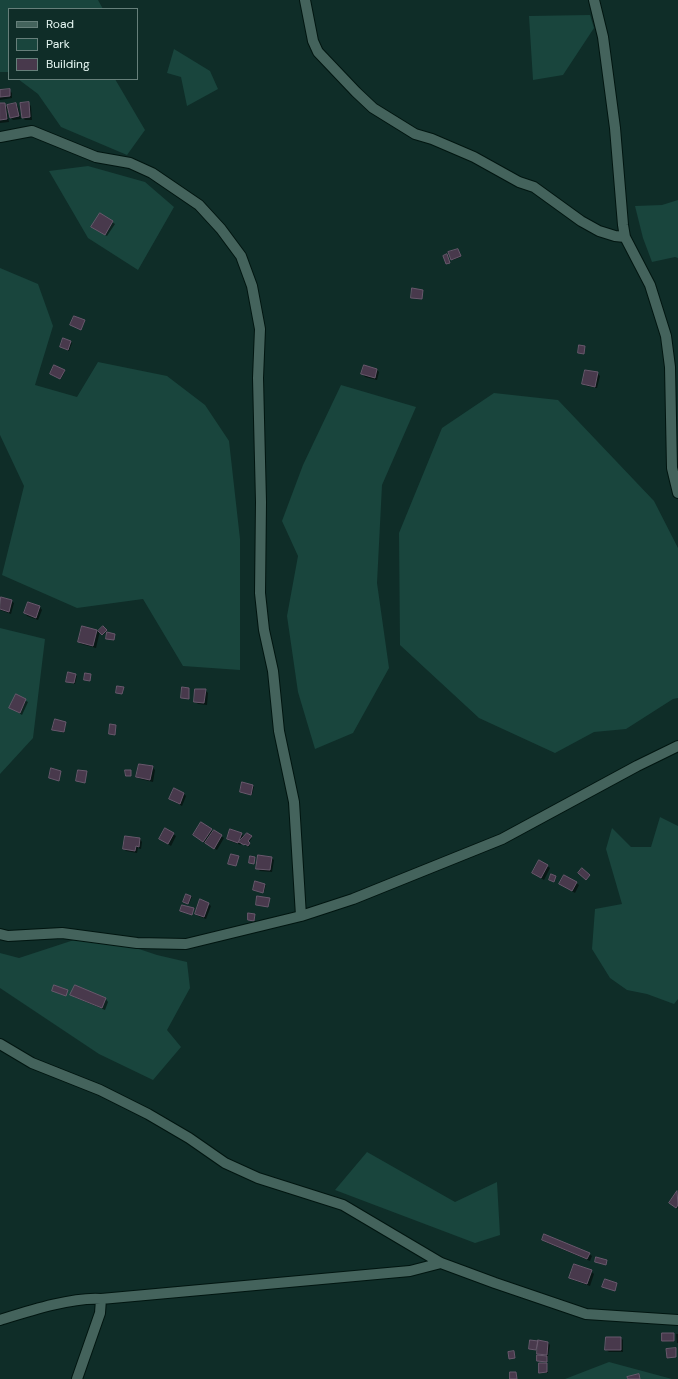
<!DOCTYPE html>
<style>
body{margin:0}
#map{position:relative;width:678px;height:1379px;overflow:hidden;background:#0f2d28;font-family:"DM Sans",sans-serif}
canvas{display:block}
.legend{position:absolute;left:8px;top:8px;width:130px;height:72px;box-sizing:border-box;background:#0f2d28;border:1px solid #667f7a;margin:0;padding:5px 7px;list-style:none;font-size:12px;color:#e8f9f5}
.legend li{display:flex;align-items:center;gap:8px;height:20px}
.legend b{width:20px;border:1px solid #667f7a}
</style>
<div id="map">
<canvas width="678" height="1379"></canvas>
<ul class="legend">
<li><b style="height:5px;background:#44635c"></b>Road</li>
<li><b style="height:11px;background:#19453d"></b>Park</li>
<li><b style="height:11px;background:#48394c"></b>Building</li>
</ul>
</div>
<script>
const ctx = document.querySelector('canvas').getContext('2d');
ctx.lineJoin = 'round';
function fillPath(path, color) { ctx.fillStyle = color; ctx.fill(path, 'evenodd'); }
function trace(path, color, width, dash) { ctx.strokeStyle = color; ctx.lineWidth = width; ctx.lineCap = dash ? 'butt' : 'round'; ctx.setLineDash(dash || []); ctx.stroke(path); }
fillPath(new Path2D(`
 M0,0H98L103,9H9V72H0Z
 M590,15L594,28L563,75L533,80L529,16Z
 M174,49L210,71L218,89L187,106L181,77L167,73Z
 M18,79H115L145,130L127,155L61,127L38,94Z
 M88,166L145,182L174,207L138,270L88,238L49,171Z
 M678,200V258L675,257L652,262L643,238L635,206L662,205Z
 M0,268L38,284L53,326L35,385L77,397L98,362L167,376L205,405L229,441L240,539V670L183,666L143,599L77,608L2,575L24,486L0,435Z
 M341,385L416,407L382,485L377,583L389,668L353,733L315,749L298,692L287,616L298,556L282,521L303,465Z
 M494,393L558,400L654,501L678,548V698L673,699L626,729L594,732L555,753L479,718L400,645L399,533L442,428Z
 M0,628L45,639L33,738L0,774Z
 M660,817L678,826V999L674,1004L647,994L627,990L610,978L592,949L595,909L622,904L606,849L612,828L631,847H651Z
 M74,940L130,946L157,955L187,962L190,988L167,1030L181,1047L153,1080L99,1054L0,988V953L19,958Z
 M367,1152L455,1202L497,1182L500,1235L475,1243L335,1190Z
 M609,1362L672,1379H565Z`), '#19453d');
fillPath(new Path2D(`
 M9,90L12,93V98L0,100V91Z
 M28,103L31,106L32,120H25L23,118L21,104Z
 M0,104H4L8,108L15,104L18,106L21,119L13,120L11,118L9,110H7L9,122L0,123Z
 M112,222L115,224L107,236L95,229Z
 M458,251L461,257L453,260L452,259Z
 M64,340L72,343L69,351L61,347Z
 M64,370L65,371L61,379L52,375Z
 M377,370L379,372L377,380L365,377L363,374Z
 M597,373L600,376L597,388L586,386L583,384Z
 M1,598L11,601L14,603L11,614L0,610Z
 M29,603L40,607L42,610L38,620L27,616L25,613Z
 M103,627L107,631L103,635L100,631L96,648L81,644L79,642L97,630L98,632Z
 M69,673L77,676L75,684L69,682Z
 M205,690L208,693L207,705L198,704L195,702Z
 M16,695L28,702L22,715L10,707Z
 M66,723V724L64,733L55,730Z
 M152,767L155,770L153,782L140,779L137,777Z
 M253,786L254,787L252,795L241,792Z
 M184,794L186,796L182,806L170,799Z
 M166,830L176,836L171,846L160,839Z
 M211,830L224,838L217,850L197,838Z
 M241,834L244,836L243,840L247,834L252,838L248,843L250,845L249,847L241,843V845L230,841L228,839Z
 M126,837L140,839L142,842L141,849L138,848L137,853L126,851L124,849Z
 M271,858L274,860L272,872L260,871L257,868Z
 M539,861L550,868L544,880L533,873Z
 M256,882L266,885L264,892L254,890Z
 M576,883L579,885L575,893L560,884Z
 M191,896L192,897L189,904L185,902Z
 M208,904L211,906L206,919L198,916L196,914Z
 M75,986L106,999L108,1002L105,1010L74,997L72,994Z
 M677,1192L678,1193V1209L670,1203Z
 M543,1240L589,1254L592,1256L590,1261L545,1242Z
 M591,1271L594,1274L590,1286L573,1280L570,1278Z
 M673,1334L674,1342L663,1341Z
 M676,1334H678V1343H677Z
 M621,1338L623,1340V1352H609L606,1350Z
 M537,1342L539,1344L548,1343L550,1345L547,1362L539,1361L538,1360L541,1356L538,1353V1350L530,1348Z
 M546,1364L548,1373H541L540,1372Z`), '#0007');
const building = new Path2D(`
 M10,89V96L0,97V90Z
 M29,102L30,117L22,118L20,103Z
 M0,103H5L7,119L0,120Z
 M16,103L19,116L10,118L7,105Z
 M100,213L113,221L105,235L91,227Z
 M458,249L461,256L451,260L448,252Z
 M447,254L450,263L446,264L443,256Z
 M412,288L423,290L422,299L411,298Z
 M74,316L85,320L81,330L70,325Z
 M63,338L71,341L68,350L60,347Z
 M579,345L585,346L584,354L578,353Z
 M54,365L65,370L60,379L50,374Z
 M364,365L377,369L375,378L361,374Z
 M585,370L598,372L595,387L582,384Z
 M1,597L12,600L9,612L0,609Z
 M28,602L40,606L36,618L24,613Z
 M82,626L97,630L93,646L78,642Z
 M103,626L107,630L102,635L98,631Z
 M107,632L115,634L114,640L106,639Z
 M68,672L76,674L74,683L66,682Z
 M85,673L91,674L90,681L84,680Z
 M117,686L124,687L122,694L116,693Z
 M182,687L189,688V699L181,698Z
 M195,689H206L204,703L194,702Z
 M16,694L26,699L20,713L9,708Z
 M55,719L66,722L64,732L52,730Z
 M110,724L116,725L115,735L109,734Z
 M139,764L153,766L150,780L136,777Z
 M51,768L61,771L59,781L49,778Z
 M78,770L87,771L85,783L76,781Z
 M125,770H131V776H126Z
 M242,782L253,785L251,795L240,792Z
 M174,788L184,793L180,804L169,799Z
 M201,822L212,829L203,842L193,835Z
 M165,828L174,833L168,844L159,839Z
 M230,829L242,833L238,843L227,839Z
 M214,830L222,835L214,849L205,843Z
 M247,833L252,836L248,841L250,843L248,846L245,844L244,845L239,842Z
 M125,836L140,838L139,847L136,846L135,851L123,849Z
 M231,854L239,856L236,866L228,864Z
 M258,855L272,857L270,870L256,869Z
 M250,856L255,857L254,864L249,863Z
 M539,860L548,865L541,878L532,873Z
 M582,868L590,875L586,880L578,873Z
 M551,874L556,876L554,882L549,880Z
 M564,875L577,882L572,891L559,884Z
 M255,881L265,884L263,893L253,890Z
 M186,894L191,896L188,904L183,902Z
 M257,896L270,898L268,907L256,905Z
 M200,899L209,903L204,917L195,914Z
 M182,905L194,908L192,915L180,911Z
 M248,913L255,914L254,921L248,920Z
 M54,985L68,990L66,996L52,991Z
 M75,985L106,998L102,1008L70,995Z
 M677,1191L678,1205L676,1208L669,1203Z
 M544,1234L590,1253L587,1259L542,1240Z
 M596,1257L607,1260L606,1265L595,1262Z
 M574,1264L592,1270L587,1284L569,1278Z
 M605,1279L617,1283L615,1291L602,1287Z
 M662,1333H674V1341H662Z
 M606,1337H621V1350H605Z
 M530,1340L538,1341L536,1350L529,1349Z
 M538,1340L548,1342L547,1355L537,1354Z
 M676,1348V1357L667,1358L666,1349Z
 M514,1351L515,1358L509,1359L508,1352Z
 M537,1355L547,1356V1362L537,1361Z
 M539,1363H547V1372L539,1373Z
 M510,1372H516L517,1379H510Z
 M639,1374L640,1379H628L627,1377Z`);
fillPath(building, '#48394c');
trace(building, '#68586c', 1);
const minor = new Path2D(`
 M305,0L313,41L318,52L356,92L373,108L415,134L432,139L474,157L519,182L534,187L581,221L599,231L615,236L625,237
 M594,0L603,37L615,128L623,225L625,237L650,285L666,336L670,367L672,468L678,493
 M0,137L32,131L96,157L130,163L152,173L199,205L221,229L241,256L252,286L260,329L258,378L261,502L260,593L264,630L273,671L279,731L294,802L301,916
 M0,934L8,936L62,933L137,943L186,944L301,916L353,899L502,839L637,766L678,746
 M0,1044L32,1063L100,1090L148,1114L189,1138L225,1163L258,1178L343,1205L441,1263L495,1283L586,1314L678,1320
 M0,1320C29,1311 72,1297 101,1299L410,1271L441,1263
 M77,1379L100,1313L101,1299`);
trace(minor, '#001510', 12);
trace(minor, '#44635c', 10);
</script>
